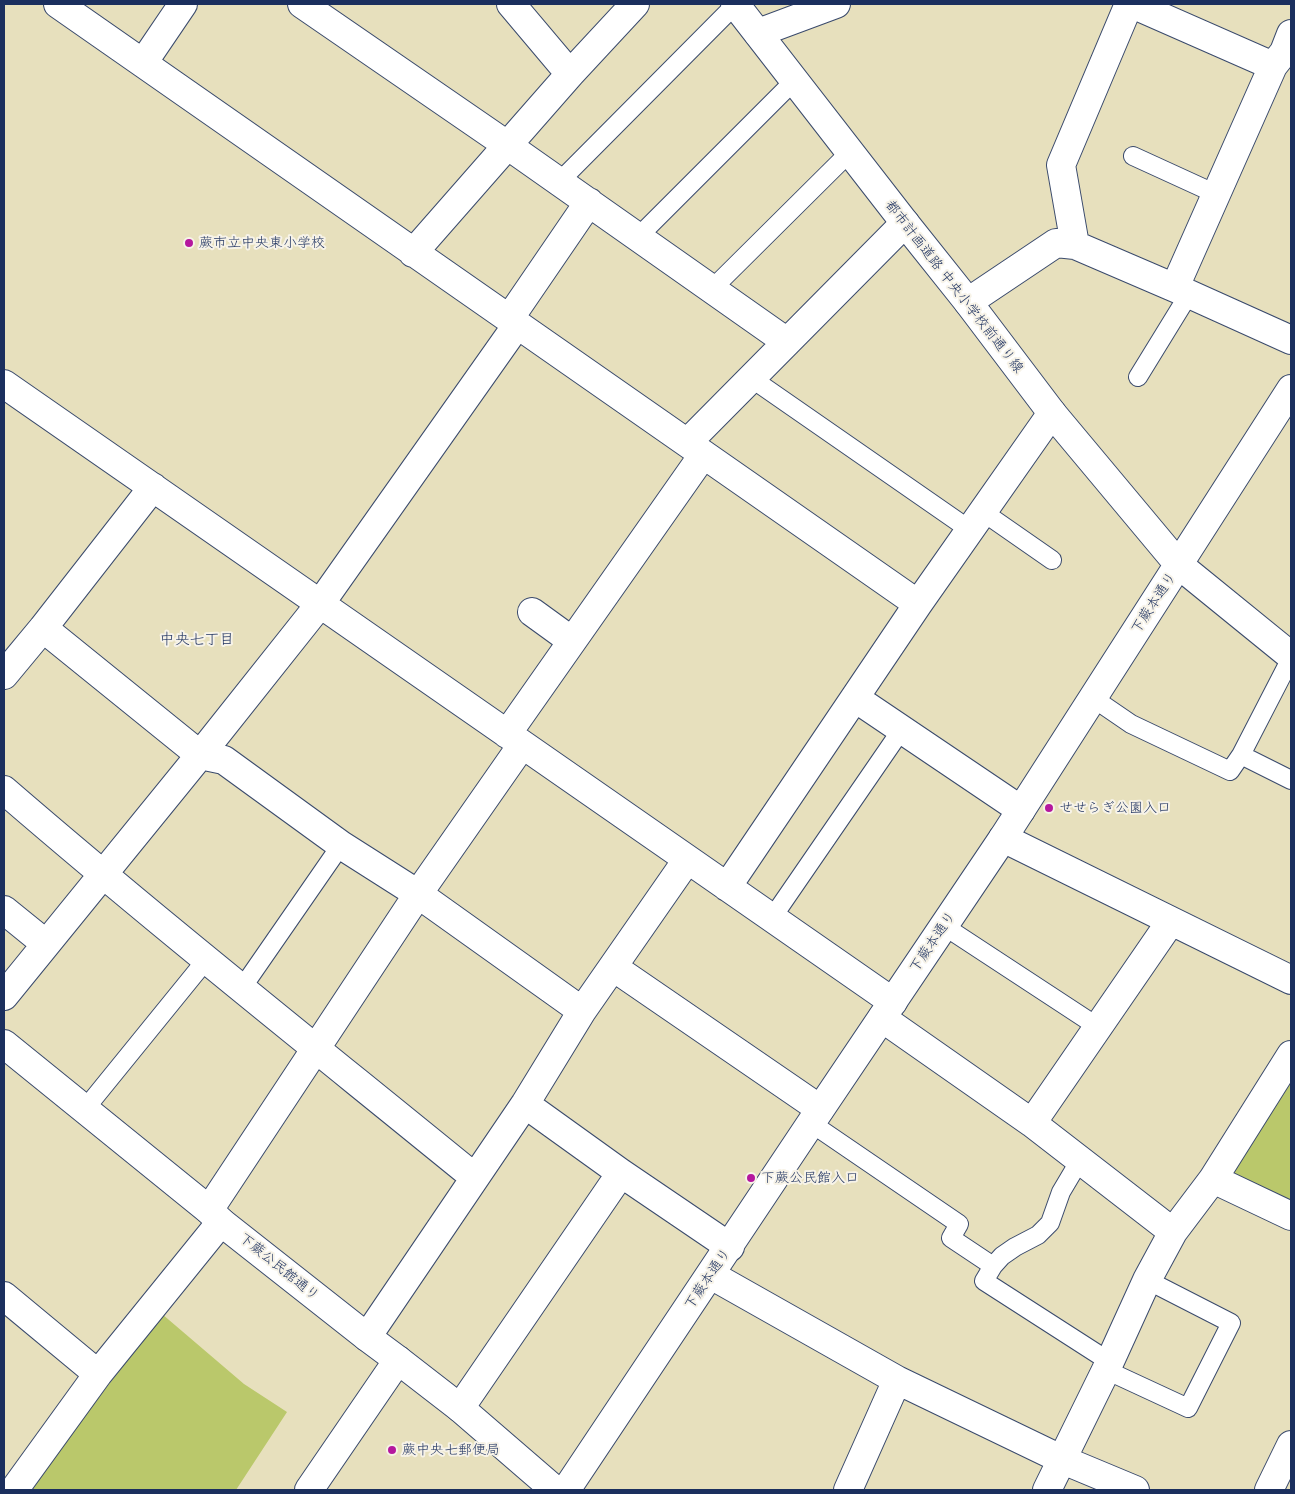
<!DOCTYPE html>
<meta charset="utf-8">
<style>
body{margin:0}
#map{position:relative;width:1295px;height:1494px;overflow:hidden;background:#e7e0bd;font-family:"Playpen Sans",sans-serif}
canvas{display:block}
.frame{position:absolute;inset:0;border:5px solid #1b2f5e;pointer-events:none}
</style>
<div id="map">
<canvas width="1295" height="1494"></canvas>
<div class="frame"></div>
</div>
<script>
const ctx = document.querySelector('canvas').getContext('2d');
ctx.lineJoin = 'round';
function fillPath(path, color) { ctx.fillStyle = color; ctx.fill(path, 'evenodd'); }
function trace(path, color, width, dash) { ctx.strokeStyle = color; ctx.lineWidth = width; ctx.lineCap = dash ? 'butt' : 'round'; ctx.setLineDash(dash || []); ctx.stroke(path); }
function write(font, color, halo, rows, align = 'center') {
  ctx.font = font + ' "Playpen Sans","Klee One",sans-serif'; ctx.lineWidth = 4; ctx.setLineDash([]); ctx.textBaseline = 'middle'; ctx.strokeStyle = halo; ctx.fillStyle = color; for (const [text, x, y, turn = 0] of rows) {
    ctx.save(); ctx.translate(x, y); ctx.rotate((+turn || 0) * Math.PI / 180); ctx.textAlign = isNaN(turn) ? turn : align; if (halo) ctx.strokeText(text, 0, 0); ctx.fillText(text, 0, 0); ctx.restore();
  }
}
fillPath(new Path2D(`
 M1291,1082V1207L1236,1178L1233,1169Z
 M162,1314L244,1384L287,1412L236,1490H29Z`), '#bac86b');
const service = new Path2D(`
 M1133,156L1216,194
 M559,182L736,4
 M638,237L795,80
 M712,289L850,152
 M1138,377L1189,294
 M751,378L970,530
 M983,512L1052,560
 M1093,698L1131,724L1230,771L1241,755L1291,658
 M1241,755L1291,780
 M772,918L902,729
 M944,926L1098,1027
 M242,988L341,845
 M85,1109L206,960
 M811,1123L959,1224L951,1238L993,1266L984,1281L1110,1362
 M993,1266L1002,1256L1015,1247L1038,1235L1050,1223L1061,1192L1080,1160
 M1106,1370L1188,1408L1231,1323L1147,1280`);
const minor = new Path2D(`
 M58,4L918,604
 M302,4L507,145L787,342
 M511,4L570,74
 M1132,4L1273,66
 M758,33L836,4
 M143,63L183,4
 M1075,245L1061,165L1129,4
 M413,253L570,74L635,4
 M1175,287L1273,66L1284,52L1291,34
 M968,302L1056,243L1075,245L1189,294L1291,340
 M509,319L589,202
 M4,384L893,1002
 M688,442L905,223
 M1179,565L1291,656
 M532,612L572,641
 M43,628L200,755L224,760L341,845L418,894L582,1011
 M4,675L43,628L153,487
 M855,698L1021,810
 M507,734L703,455
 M4,790C158,923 317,1049 474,1177
 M1003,838L1291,980
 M727,887L918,604L1052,413
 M4,910L46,944
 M613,967L820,1109
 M4,996L200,755L320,604L517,325
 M882,1018L1032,1123L1173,1232
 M525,1104L621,1173L730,1247
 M1032,1123L1171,921
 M1213,1179L1291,1216
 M209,1210L418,894L522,745
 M711,1275L897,1380L1063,1460L1135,1490
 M4,1296L98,1374
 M367,1337L525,1104L582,1011L687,860
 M460,1408L621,1173
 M14,1490L98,1374L221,1222
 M309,1490L398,1360
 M848,1490L897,1380
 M1047,1490L1106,1370L1147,1280L1173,1232L1213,1179L1291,1055
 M1269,1490L1291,1445`);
const tertiary = new Path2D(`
 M735,4L905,223L968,302L1052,413L1179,565
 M4,1044L209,1210L221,1222L367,1337L398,1360L460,1408L555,1490
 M566,1490L811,1123L1003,838L1291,389`);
trace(service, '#3a4a6c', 20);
trace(minor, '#3a4a6c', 30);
trace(tertiary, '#3a4a6c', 30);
trace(service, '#fff', 18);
trace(minor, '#fff', 28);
trace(tertiary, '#fff', 28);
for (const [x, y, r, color] of [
 [189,243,5,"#b5179e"],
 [1049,808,5,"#b5179e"],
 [751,1178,5,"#b5179e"],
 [392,1450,5,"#b5179e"]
]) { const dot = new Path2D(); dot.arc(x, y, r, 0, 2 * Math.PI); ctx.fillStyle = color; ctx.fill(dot); trace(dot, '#f7f3e8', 2); }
write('14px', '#1b2f5e', '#f7f3e8', [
 ["蕨市立中央東小学校",199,243],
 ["せせらぎ公園入口",1059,808],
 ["下蕨公民館入口",761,1178],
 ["蕨中央七郵便局",402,1450]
], 'left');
write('14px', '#1b2f5e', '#f7f3e8', [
 ["都市計画道路 中央小学校前通り線",954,287,52],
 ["下蕨本通り",1154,603,-57],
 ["下蕨本通り",933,942,-56],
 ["下蕨公民館通り",279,1267,39],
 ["下蕨本通り",708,1279,-56]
]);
write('15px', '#1b2f5e', '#f7f3e8', [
 ["中央七丁目",197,640]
]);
</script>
